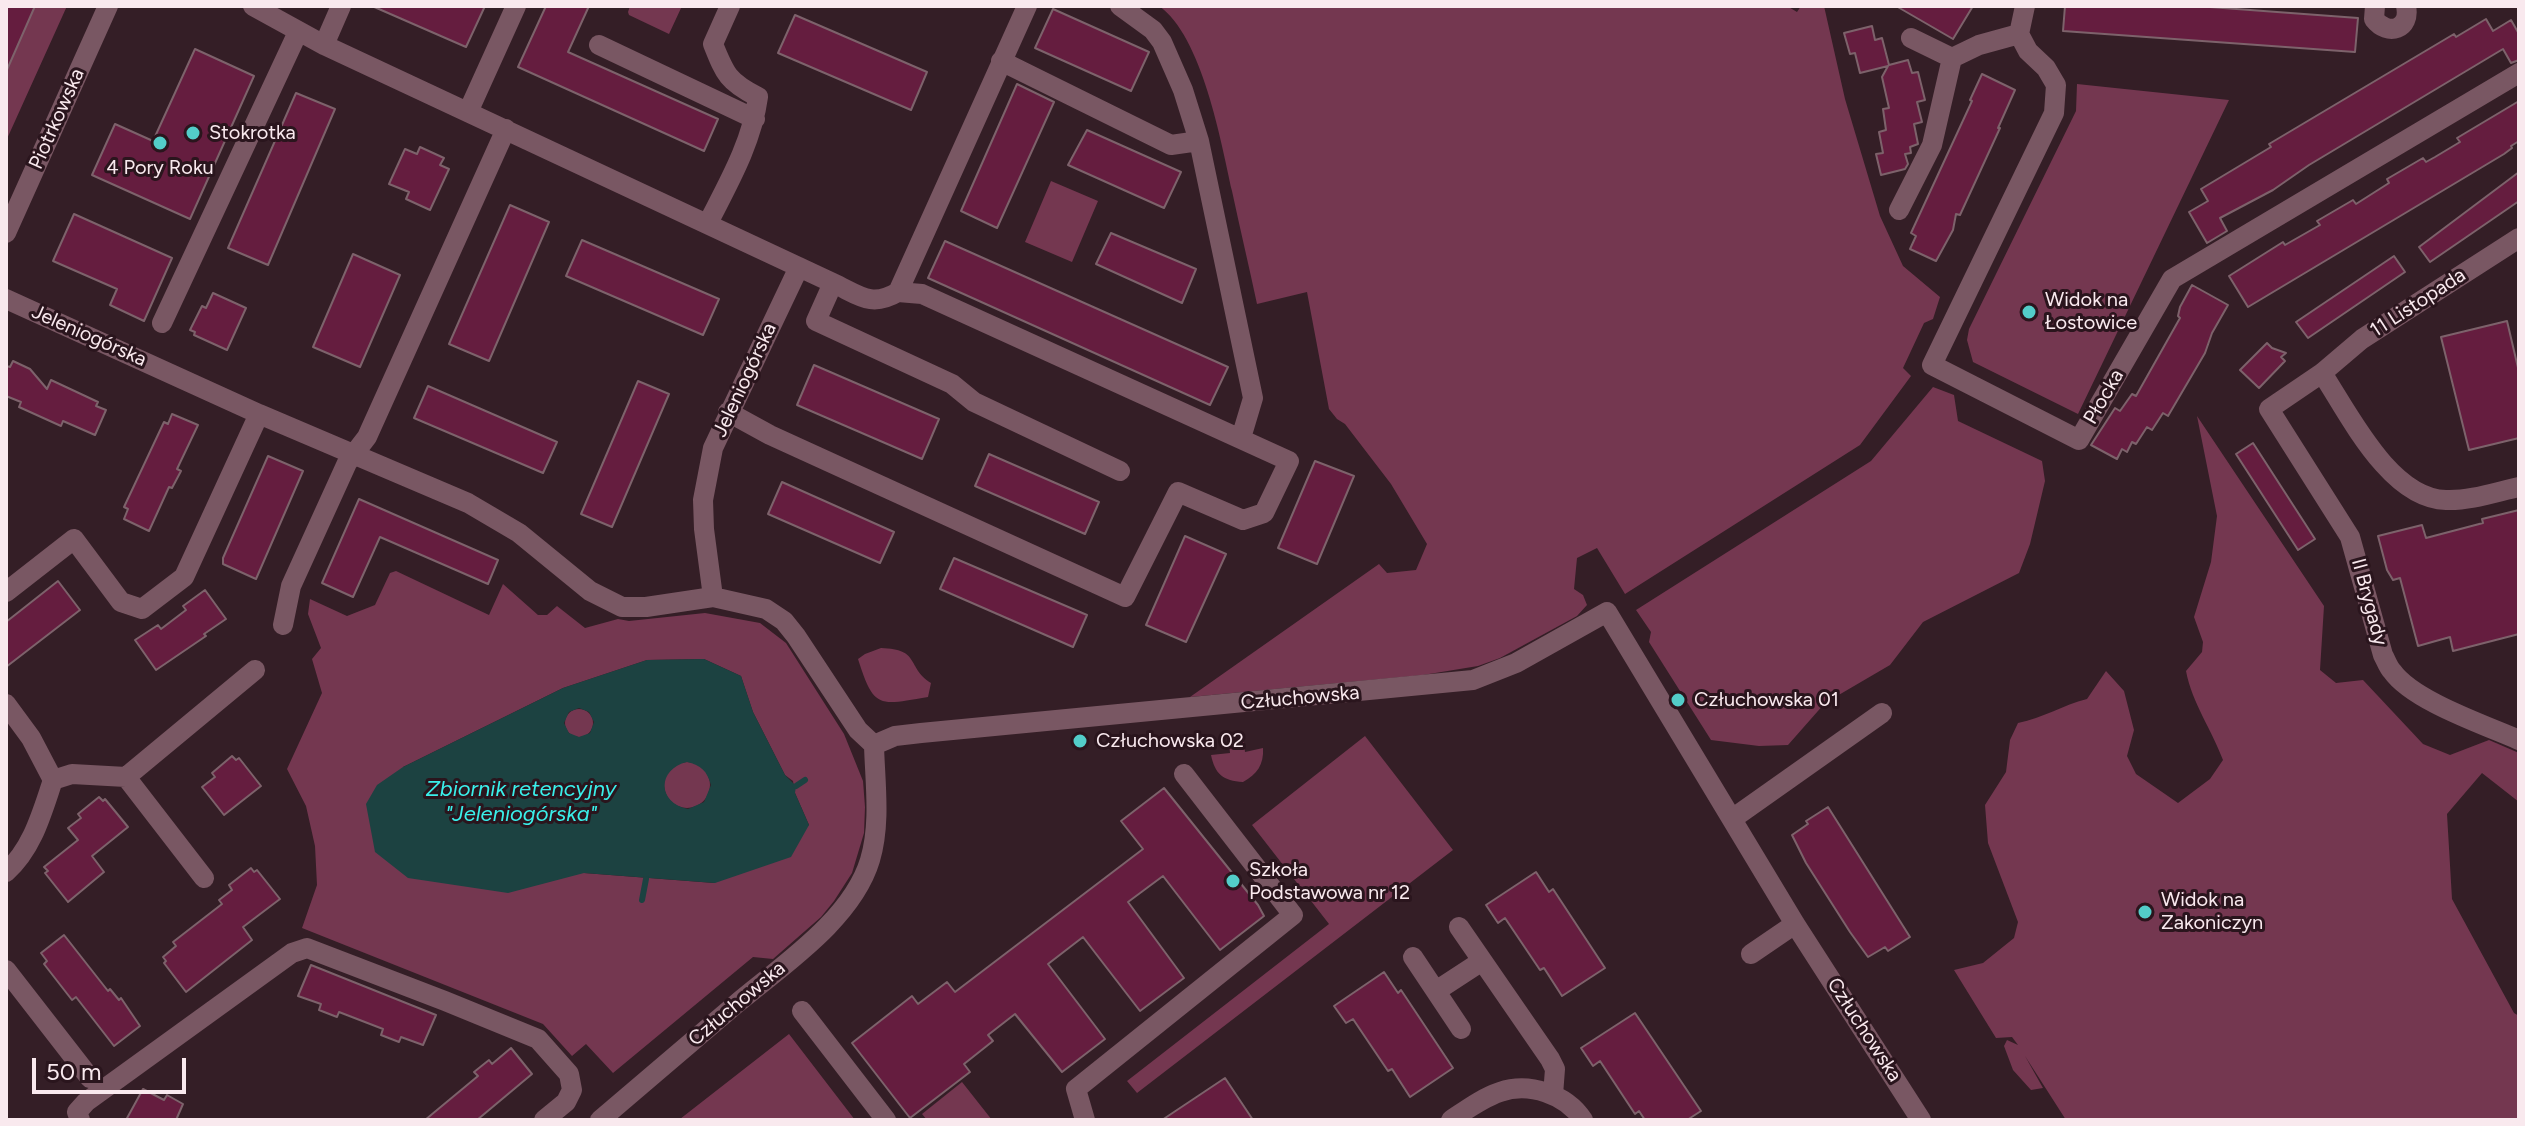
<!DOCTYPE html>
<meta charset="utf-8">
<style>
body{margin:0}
#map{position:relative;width:2525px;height:1126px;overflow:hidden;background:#341e26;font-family:Figtree,sans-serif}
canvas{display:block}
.frame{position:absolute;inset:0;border:8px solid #f9e9ee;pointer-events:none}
.scale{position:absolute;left:32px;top:1058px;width:154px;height:36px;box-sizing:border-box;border:4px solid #f9e9ee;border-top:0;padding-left:10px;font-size:24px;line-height:28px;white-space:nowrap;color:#f9e9ee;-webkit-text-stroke:6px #2a151d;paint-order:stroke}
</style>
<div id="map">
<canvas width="2525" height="1126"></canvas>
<div class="frame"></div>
<div class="scale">50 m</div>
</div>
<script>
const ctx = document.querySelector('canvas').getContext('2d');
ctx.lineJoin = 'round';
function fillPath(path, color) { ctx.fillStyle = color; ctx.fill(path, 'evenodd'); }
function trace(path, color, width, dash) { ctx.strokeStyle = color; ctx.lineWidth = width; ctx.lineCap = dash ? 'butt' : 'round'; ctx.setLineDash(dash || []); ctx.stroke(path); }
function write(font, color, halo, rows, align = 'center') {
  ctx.font = font + ' Figtree,sans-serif'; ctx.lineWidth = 6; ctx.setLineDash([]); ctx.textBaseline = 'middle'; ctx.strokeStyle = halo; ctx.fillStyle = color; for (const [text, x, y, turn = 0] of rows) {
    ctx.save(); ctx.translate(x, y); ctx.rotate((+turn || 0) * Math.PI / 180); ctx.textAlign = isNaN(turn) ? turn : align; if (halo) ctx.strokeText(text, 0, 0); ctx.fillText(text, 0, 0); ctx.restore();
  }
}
fillPath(new Path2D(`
 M35,6H67L6,141V72Z
 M630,6H682L669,34L629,15L628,12Z
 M1159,6H1787L1797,12L1801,6H1824L1845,99L1880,216L1903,266L1940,297L1933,319L1924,323L1903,368L1911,376L1860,445L1625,594L1597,548L1577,558L1574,589L1583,595L1587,605L1577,616L1500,658L1478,666L1423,675L1190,697L1379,564L1387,573L1416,570L1427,544L1391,484L1345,424L1337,419L1329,409L1307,292L1257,304C1249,266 1240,229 1232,191C1221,141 1202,36 1159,6Z
 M2077,84L2229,100L2078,414L1973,362L1967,340L1969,329L2076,111Z
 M1051,181L1098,201L1072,262L1025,242Z
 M1933,387L1954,395L1958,421L2042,461L2045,481L2030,544L2019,573L1923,622L1890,665L1825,703L1788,745L1759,746L1711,740L1649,642L1651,632L1636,610L1871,461Z
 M2197,416L2324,606L2320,670L2336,683L2363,680L2423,744L2450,755L2489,740L2519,753V802L2482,773L2447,814L2452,899L2514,1013L2519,1016V1120H2066L2025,1056L2043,1088L2031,1090L2013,1070L2004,1046L2007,1040L2018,1045L2012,1037L1996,1038L1954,970L1983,963L2014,938L2018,922L1988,843L1985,805L2006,772L2010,740L2018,723C2043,718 2063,705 2087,699L2106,671L2124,691L2134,730L2127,756L2136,774L2178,803L2210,779L2223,760C2212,730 2192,703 2186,671L2202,652L2203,642L2194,617L2211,562L2217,516Z
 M396,571L489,615L503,584L538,615H547L557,606L585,628L618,619L629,621L705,613L760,623L786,643L844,734L863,781L865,807L864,833L852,873L834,901L821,917L773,959L753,957L613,1073L586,1044L572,1056L543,1024L302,928L317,885L315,846L306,806L287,769L322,693L312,659L321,648L308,614L310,599L347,616L375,605L390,573ZM704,659L741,676L753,712L785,775L793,781L795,793L809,825L714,883L584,873L403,767L563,688L647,660Z
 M881,648C921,649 906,667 931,683L928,697C879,705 874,710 858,659L865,654Z
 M565 723a14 14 0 1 1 28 0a14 14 0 1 1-28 0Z
 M1365,736L1453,850L1137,1093L1127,1081L1329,924L1252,825Z
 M1244,742L1245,752L1263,748C1264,765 1257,774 1243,782C1223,781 1215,774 1211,755L1230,753L1229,743Z
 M664 785a23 23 0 1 1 46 0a23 23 0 1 1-46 0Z
 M789,1034L855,1120H681L680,1119Z
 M962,1082L992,1120H927L922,1114Z`), '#743750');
fillPath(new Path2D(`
 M704,659L741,676L753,712L785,775L796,786L795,793L809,825L791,857L715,883L584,873L508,893L408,878L375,852L366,804L377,785L403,767L563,688L647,660ZM579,708L589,712L594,722L590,733L579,737L569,733L564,723L569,712ZM687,762C701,765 707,771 711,785L704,802L688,809C657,803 657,769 687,762Z`), '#1c4241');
trace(new Path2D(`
 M796,786L805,780
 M642,900L646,879`), '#1c4241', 6);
const building = new Path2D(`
 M6,6H35L6,72Z
 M372,6H485L466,47Z
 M546,6H589L568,52L718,119L704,151L518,67Z
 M1896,6H1973L1953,39Z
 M2065,6H2196L2358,18L2355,52L2063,31Z
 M1053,9L1149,52L1131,91L1035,48Z
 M795,15L927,72L911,110L778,53Z
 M2486,19L2493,31L2511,20L2519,34V60L2511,63L2503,49L2309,165L2273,190L2220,218L2227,231L2207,243L2189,212L2208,201L2201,189L2271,147L2269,144L2454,34L2456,37Z
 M1872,26L1875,40L1882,38L1889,65L1908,60L1912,73L1918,72L1925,100L1917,102L1922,122L1914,124L1918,144L1910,147L1911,153L1905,154L1908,164L1905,169L1881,175L1876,154L1883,153L1879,132L1886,130L1883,109L1889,108L1882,77L1888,66L1860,73L1855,53L1850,54L1844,33Z
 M195,49L254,76L190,219L92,175L115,124L153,141Z
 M1982,74L2015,90L1998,128H2000L1960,215L1956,214L1953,230L1936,261L1910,249L1916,236L1911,233L1972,101L1970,100Z
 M1017,84L1054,102L997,228L961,211Z
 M296,93L335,109L268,265L228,248Z
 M2519,101V141L2511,146L2512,148L2504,154L2248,307L2229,276L2283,242L2285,245L2320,225L2317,221L2353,200L2356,204L2389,183L2387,179L2423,158L2426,162L2435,157L2460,142L2457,138Z
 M1087,130L1181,172L1164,208L1068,165Z
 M420,147L444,158L440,165L449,169L430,210L406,199L409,192L389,184L405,149L417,154Z
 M2519,172V201L2430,262L2419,247Z
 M510,205L549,222L489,361L449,344Z
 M74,214L172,258L144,321L110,305L117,289L53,261Z
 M1111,233L1196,269L1182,303L1096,264Z
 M582,240L719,299L703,335L566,276Z
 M945,241L1228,367L1210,405L928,278Z
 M353,254L400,275L360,367L313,347Z
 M2394,256L2405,272L2308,338L2296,322Z
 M2192,285L2228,305L2212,333L2205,353L2168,416L2163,413L2152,430L2147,427L2136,444L2132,442L2127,452L2122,449L2117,459L2091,445L2115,408L2120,411L2132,394L2136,396L2180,318L2178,316L2180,307Z
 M213,293L246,308L227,350L194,335L195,332L190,330L202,306L206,308Z
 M2507,321L2519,372V438L2469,450L2441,337Z
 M2267,343L2272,348L2286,353L2281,357L2285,361L2259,388L2240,370Z
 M13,361L30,369L47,389L51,380L98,402L96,406L106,410L95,435L63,421L61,426L19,407L21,402L6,396V366L10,367Z
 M814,365L939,419L922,459L797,405Z
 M638,381L669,394L612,527L581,514Z
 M428,386L557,442L543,473L414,418Z
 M172,414L198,425L177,469L181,471L172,488L169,487L149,531L124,519L128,509L124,507L164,422L168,424Z
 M2253,443L2315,539L2298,550L2236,454Z
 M989,454L1099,502L1085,534L975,486Z
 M268,456L303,471L256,579L223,564V558Z
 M1315,461L1354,476L1317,564L1278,548Z
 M782,482L894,532L880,563L768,514Z
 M359,499L498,560L488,584L380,537L353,597L322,583Z
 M2519,510V634L2453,651L2450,637L2418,646L2400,578L2393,580L2387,570L2378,536L2422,525L2426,538L2483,523L2482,519Z
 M1185,536L1226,554L1186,642L1146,625Z
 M954,558L1087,615L1073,647L940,589Z
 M58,581L80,610L6,667V622Z
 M205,590L226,619L204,634L206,636L156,670L135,640L158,625L161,629L186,610L183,606Z
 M232,756L236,760L239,758L261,786L224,815L202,787L215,777L212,773Z
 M1164,788L1258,905L1264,916L1220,950L1163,876L1128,902L1184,978L1140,1011L1083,937L1048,964L1105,1039L1062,1072L1015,1014L988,1035L993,1041L964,1064L970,1072L910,1118L852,1043L912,996L918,1004L947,982L955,992L1143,849L1121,821Z
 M99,797L103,801L105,799L128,827L92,856L104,872L68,902L45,873L48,871L44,867L78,840L68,828L81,818L78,814Z
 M1828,807L1910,937L1888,951L1885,947L1868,957L1850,932L1806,863L1792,835L1808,824L1806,821Z
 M251,868L254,872L257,870L280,899L243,927L252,940L186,992L164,963L166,961L163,957L176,946L173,942L222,904L219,900L232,890L229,885Z
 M1536,872L1549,892L1553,889L1605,968L1562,996L1544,968L1540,970L1505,918L1498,923L1486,905Z
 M64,935L108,991L110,989L119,1000L121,998L140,1026L114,1046L76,997L72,1000L44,964L47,961L41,953Z
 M311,965L436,1015L423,1045L401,1037L399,1042L381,1035L383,1029L339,1012L337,1017L319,1010L321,1004L298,996Z
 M1384,972L1398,993L1401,990L1453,1068L1410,1097L1392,1069L1388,1071L1353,1019L1346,1023L1334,1006Z
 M1635,1013L1701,1111L1687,1120H1645L1639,1111L1635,1114L1600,1061L1593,1066L1581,1048Z
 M511,1048L532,1074L477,1120H425L478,1076L474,1072L489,1060L492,1064Z
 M1225,1078L1253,1120H1162Z
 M143,1089L164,1100L167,1095L183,1104L176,1120H126Z`);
fillPath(building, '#651d3f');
trace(building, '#7d626b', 2);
trace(new Path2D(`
 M253,6L324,45L833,283L816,321L952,384L974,402L1120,471
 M1120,6L1153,30L1162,42L1183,90L1199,141L1253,398L1241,438
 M2025,6L2019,34L2028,51L2046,68L2056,85L2054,113L1932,365L2079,440L2172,279L2519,73
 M2375,6L2374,19C2388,37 2411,29 2406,6
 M1911,38L1952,58
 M324,45L341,6
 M599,45L755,119
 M1001,61L1171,145L1199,141
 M468,112L516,6
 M1899,210L1932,145L1952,58L1979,45L2019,34
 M708,223C729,182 752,142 758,97C728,82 725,74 713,44L730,6
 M6,233L108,6
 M2519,238L2362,339L2322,373L2269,409L2350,537L2383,655C2386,660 2388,667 2392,671C2413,701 2485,725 2519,740
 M833,283C859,295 871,308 898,292
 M6,299L259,414L468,503L519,533L590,591L622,607H646L713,597L766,609L784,621L796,636L858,730L874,745
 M162,323L298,32
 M2322,373C2349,414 2390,499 2446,500C2470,501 2496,492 2519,487
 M728,412L770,435L1125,597L1178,492L1243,520L1264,513L1289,461L922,294L898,292L1027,6
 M6,592L74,539L121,602L142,609L184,577L259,414
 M713,597L704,529L703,500L713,448L799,267
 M283,625L291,586L347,463L367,437L506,129
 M6,704L31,738L53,780
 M874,745L895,736L921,733L1473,680L1516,663L1607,612L1795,924L1921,1120
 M126,777L255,670
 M53,780L72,774L126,777L204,878
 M1732,819L1882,713
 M6,872C33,848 42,812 53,780
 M1459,927L1550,1059L1555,1069L1553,1095
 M1751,954L1795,924
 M1413,957L1461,1029
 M6,970L90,1078
 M1436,991L1482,961
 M802,1011L886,1120
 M80,1120L77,1112L86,1102L292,953L307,948L445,1001L538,1039L569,1074L572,1090L566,1102L544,1120
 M600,1120C645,1082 690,1043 735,1005C781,966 852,920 870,860C881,823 875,783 874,745
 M1085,1120L1076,1089L1293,915L1184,774
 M1451,1120C1466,1110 1482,1098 1500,1092C1529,1082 1566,1094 1583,1120`), '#795763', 20);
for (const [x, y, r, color] of [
 [193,133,8,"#53cdc9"],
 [160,143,8,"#53cdc9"],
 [2029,312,8,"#53cdc9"],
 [1678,700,8,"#53cdc9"],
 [1080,741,8,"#53cdc9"],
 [1233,881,8,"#53cdc9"],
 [2145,912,8,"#53cdc9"]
]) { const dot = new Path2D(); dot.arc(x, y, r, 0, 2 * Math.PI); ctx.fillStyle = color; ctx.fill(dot); trace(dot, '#2a151d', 3); }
write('20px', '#f9e9ee', '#2a151d', [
 ["Piotrkowska",57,119,-66],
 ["11 Listopada",2418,303,-33],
 ["Jeleniogórska",89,336,24],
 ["Jeleniogórska",745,380,-65],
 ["Płocka",2104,397,-60],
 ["II Brygady",2369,602,75],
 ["Człuchowska",1300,698,-5],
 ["Człuchowska",737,1004,-40],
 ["Człuchowska",1864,1030,57]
]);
write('20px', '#f9e9ee', '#2a151d', [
 ["Stokrotka",209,133],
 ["4 Pory Roku",160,168,"center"],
 ["Widok na",2045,300],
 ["Łostowice",2045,323],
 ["Człuchowska 01",1694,700],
 ["Człuchowska 02",1096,741],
 ["Szkoła",1249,870],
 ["Podstawowa nr 12",1249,893],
 ["Widok na",2161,900],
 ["Zakoniczyn",2161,923]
], 'left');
write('italic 22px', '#3aefea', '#2a151d', [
 ["Zbiornik retencyjny",521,790],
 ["\"Jeleniogórska\"",521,815]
]);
</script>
